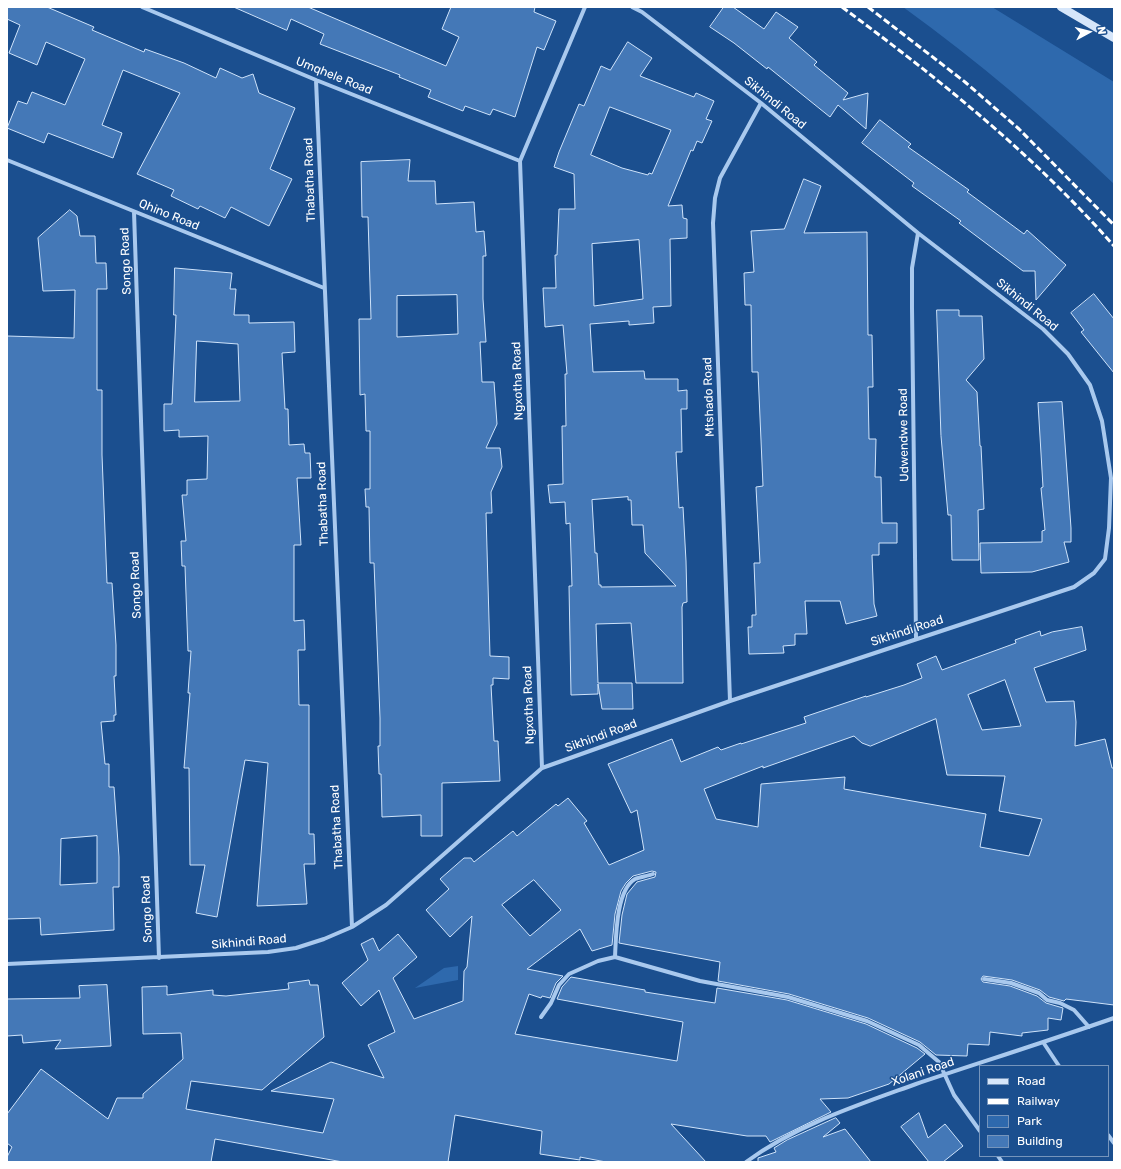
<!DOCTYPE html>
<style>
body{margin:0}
#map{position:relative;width:1121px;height:1169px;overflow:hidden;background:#1b4f8f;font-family:Rubik,sans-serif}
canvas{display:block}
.frame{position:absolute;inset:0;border:8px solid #fff;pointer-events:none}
.legend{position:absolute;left:979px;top:1065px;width:130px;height:92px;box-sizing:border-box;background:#1b4f8f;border:1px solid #7695bc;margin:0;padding:5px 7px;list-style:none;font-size:12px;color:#fff}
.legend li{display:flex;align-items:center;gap:8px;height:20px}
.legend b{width:20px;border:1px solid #7695bc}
.north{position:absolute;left:1069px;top:12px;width:40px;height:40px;-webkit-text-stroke:3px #1b4f8f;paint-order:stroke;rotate:83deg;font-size:11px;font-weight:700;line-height:16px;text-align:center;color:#fff}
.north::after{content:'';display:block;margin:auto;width:14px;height:18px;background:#fff;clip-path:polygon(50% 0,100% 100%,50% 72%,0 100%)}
</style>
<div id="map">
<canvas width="1121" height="1169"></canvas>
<div class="frame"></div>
<ul class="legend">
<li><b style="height:5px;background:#d6e6fa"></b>Road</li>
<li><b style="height:5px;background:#fff"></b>Railway</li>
<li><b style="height:11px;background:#2e69ad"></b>Park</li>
<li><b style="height:11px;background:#4478b7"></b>Building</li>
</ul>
<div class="north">N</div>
</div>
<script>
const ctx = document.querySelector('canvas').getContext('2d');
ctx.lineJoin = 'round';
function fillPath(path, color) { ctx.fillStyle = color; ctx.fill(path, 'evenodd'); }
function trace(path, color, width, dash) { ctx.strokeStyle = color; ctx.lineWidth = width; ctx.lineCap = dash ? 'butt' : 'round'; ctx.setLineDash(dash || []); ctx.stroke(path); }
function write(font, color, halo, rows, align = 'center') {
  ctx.font = font + ' Rubik,sans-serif'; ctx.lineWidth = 3; ctx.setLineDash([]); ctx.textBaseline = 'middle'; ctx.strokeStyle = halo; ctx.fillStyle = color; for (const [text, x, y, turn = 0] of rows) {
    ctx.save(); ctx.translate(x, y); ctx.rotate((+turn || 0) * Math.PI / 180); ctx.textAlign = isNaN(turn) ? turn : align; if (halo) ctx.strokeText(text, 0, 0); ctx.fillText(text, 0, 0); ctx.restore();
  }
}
fillPath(new Path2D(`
 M903,7H992L1114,82V184C1046,119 979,62 903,7Z
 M458,966V980L415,988L444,968Z`), '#2e69ad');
const building = new Path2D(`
 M7,7H47L94,27L92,30L144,52L145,49L184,63L216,78L220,68L242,78L253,74L259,93L295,108L270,169L292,179L269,226L231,207L225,218L200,206L198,209L171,196L174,190L137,174L180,93L123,70L102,125L122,133L113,158L48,133L44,143L7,128L18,101L27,104L32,92L65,105L85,59L46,42L37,65L9,53L20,25L7,19Z
 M234,7H308L446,66L459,37L442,29L451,7H535L534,12L556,21L544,50L537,47L515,117L493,109L490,115L465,106L463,111L428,97L431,90L399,77L400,75L320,44L324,34L291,19L287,30Z
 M724,7H733L764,29L776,12L798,27L789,38L817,62L814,65L848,93L843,100L868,93L866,129L838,105L830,117L768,67L767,69L734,43L710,27Z
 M628,42L652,58L640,76L694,97L696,93L714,101L706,119L712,121L702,143L697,141L693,151L691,150L668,206L682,205L683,218L687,219V238L670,239L671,306L653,307L654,323L629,325V321L590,324L593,372L644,371L645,379H678V391L687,390V409H681L682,452H676L679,508L683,507L686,561L687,602L683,603L682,607L683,683H636L631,623L596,624L598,683H632L633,709H602L598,684V694L571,695L569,586H572L570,523L566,524L565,502L550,503L548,485L563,484L562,426H566L565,374H567L563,325L545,327L543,288H556L555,255H557L559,209H575L574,174L554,167L559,152L579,104L584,106L601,66L610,70ZM610,107L671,130L652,174L649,173L648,175L622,168L591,155ZM639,240L643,299L594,306L592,244ZM628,497V500H631L632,525H643L645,553L676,586L601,587V585H599L597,553H595L592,500Z
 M880,120L911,144L908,147L969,190L967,192L1024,234L1027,230L1066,265L1036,300L1035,271H1023L959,223L961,221L912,186L914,183L862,143Z
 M410,160L408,181H435L436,204L474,202L476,232L484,231L486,256H483V299L486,342H480L482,382H494L497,424L486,448H500L502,467L491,492L492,513H486L490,656L509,657V679L493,678V685H491L494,741H498L500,781L442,783V836H421V815L382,817L381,774H379L378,746H380V718L374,563H370L369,507H366L365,489H370V431H366L365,394L360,395L359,319H371L368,217H362L361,162ZM457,295L458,334L397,337V296Z
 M804,179L821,186L804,233L867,232L868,335H872L873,387H868L869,439H876L875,477H881L882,523H897V543H879V555H872L874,604L877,616L846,624L840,601H805L807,634H795V645L783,646L784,653L749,654L748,627H752V615H756L754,563H760L756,487L763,486L758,372H752L751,305H745L744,273L754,272L751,231L784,229Z
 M70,210L77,216L80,236H95L96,263H106L107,289H97V390H102V455L107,583H112L116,645V676H114L116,715H114V721L101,722L105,764H109V787H114L119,857V887H113L114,930L41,935L40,918L7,919V336L74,338L75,290L43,291L38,238ZM97,836V883L60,885L61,839Z
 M175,268L232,273L230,289H236L234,315H249V323L294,322L295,352L282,353L285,409H288L289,445L304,444L305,453H310L311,478H297L301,545H294V621L304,620L305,650H298L299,705H309V834H314L315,864H304L307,904L257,906L268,763L245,760L217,917L196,913L205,865H190L189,768H184L190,693H188L191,651H188L185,566H182L181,541H186L182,495H187V480L207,479L208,436L179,437V430L164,431V404H172L176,315H174ZM197,341L238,344L240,401L195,402Z
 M1094,294L1114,319V373L1081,332L1084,330L1071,313Z
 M937,310H959V316H982L984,359L966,380L977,392L980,446H981L984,509L978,510L979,560H952L951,515H948L941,436Z
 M1062,402L1071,528V542H1064L1069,562L1032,572L981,573L980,543L1042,542V531L1045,530L1041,488L1043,487L1038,403Z
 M1082,627L1086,650L1034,668L1046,702L1074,701L1076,722L1075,746L1105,739L1112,768H1114V1005L1066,999L1064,1001L1049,997L1040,990L1012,980L983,976L981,979L983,982L1010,986L1037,996L1046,1003L1063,1008L1061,1020L1048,1018V1030L1022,1033V1036L990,1032L989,1045L968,1044L967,1056L936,1055L920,1042L868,1018L789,994L718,981L720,962L619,943L622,915L627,894L637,882L655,877L656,872L652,871L633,876L626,883L621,891L615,914L612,945L592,951L580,929L527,969L563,976L556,983L550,998L542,996L541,998L529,994L515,1034L677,1061L683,1022L557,999L562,987L571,977L645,990V992L715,1003L717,988L787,1000L866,1024L917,1048L925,1054L889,1084L848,1098L820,1099L831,1112L770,1142L766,1136H747L671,1124L706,1162H606L580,1157V1160L540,1154L542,1131L455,1115L448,1162H343L215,1139L211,1162H7V1157L12,1147L7,1143V1114L41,1069L108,1119L117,1098H143V1094L183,1059L181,1033L143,1034L142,987L167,986V995L213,990V995L226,996L289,989L288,983L309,980L310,985H318L324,1037L262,1090L191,1081L186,1109L323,1133L334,1099L271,1091L331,1062L384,1078L368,1045L395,1032L379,990L361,1006L342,983L368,960L361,944L373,938L379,951L398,934L417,957L393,978L414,1019L463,1001L464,971L467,967L472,916L450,937L426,910L449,889L440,879L464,858H471L474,862L513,831L517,836L556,804L558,806L568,798L587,821L584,823L609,865L644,850L637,810L631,813L608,764L672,739L681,762L718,747L721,750L741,743V744L806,723L804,717L866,696V697L904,685L922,678L917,664L936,656L942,670L1016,643L1015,640L1040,631L1041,636L1052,632ZM1005,680L1021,726L982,730L968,695ZM936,719L947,775L1005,776L999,811L1042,819L1029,856L980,847L986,814L844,789L845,777L761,784L758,827L716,819L704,789L763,766V768L854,736L862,743L870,746ZM534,880L561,910L530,936L502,905Z
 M107,985L111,1046L55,1049L61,1040L23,1043L22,1035L7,1036V999L80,998L79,986Z
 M919,1113L928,1138L945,1124L963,1146L943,1162H929L901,1127Z
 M836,1118L840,1123L823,1137L845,1129L871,1162H758V1158L776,1152L774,1148L787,1140Z`);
fillPath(building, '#4478b7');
trace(building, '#cfe3fa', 1);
trace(new Path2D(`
 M142,7L316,80L520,161
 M316,80L352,927
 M7,160L324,288
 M134,212L159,958
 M916,638L912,308V268L918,233
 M730,701L713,223L715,198L720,178L761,103
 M542,768L520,161L585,7
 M615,957C616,937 616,890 635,879C640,877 648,876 653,874
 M7,964L268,952L296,948L324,939L352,927L386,905L542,768L730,701L1074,587L1094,573L1105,559L1109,528L1111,478L1102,421L1090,385L1068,354L1043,329L918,233L761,103L642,12L632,7
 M984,979L1011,983L1039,993L1047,1000L1060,1003L1074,1010L1089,1027
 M541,1017L551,1003L559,985L569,974L598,961L615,957L700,981L788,997L867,1021L919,1045L939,1062L954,1095L980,1131
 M1043,1042L1059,1066
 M1108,1135L1114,1143
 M998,1156L1002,1162
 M746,1162C796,1125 858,1105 916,1084C982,1062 1048,1041 1114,1018`), '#a9c9ee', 4);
trace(new Path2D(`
 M1061,7L1114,38`), '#d6e6fa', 8);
trace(new Path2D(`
 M842,7C939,79 1034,155 1114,246
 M868,7L965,82L1019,129L1114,225`), '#fff', 3, [7, 3]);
write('12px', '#fff', '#1b4f8f', [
 ["Umqhele Road",334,76,22],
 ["Sikhindi Road",775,103,39],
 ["Thabatha Road",310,180,-92],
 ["Qhino Road",169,215,22],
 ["Songo Road",126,261,-92],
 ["Sikhindi Road",1027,305,39],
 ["Ngxotha Road",518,381,-92],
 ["Mtshado Road",709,397,-92],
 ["Udwendwe Road",904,435,-91],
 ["Thabatha Road",323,504,-92],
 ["Songo Road",136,585,-92],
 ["Sikhindi Road",907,631,-18],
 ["Ngxotha Road",529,705,-92],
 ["Sikhindi Road",601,736,-20],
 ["Thabatha Road",337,827,-93],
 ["Songo Road",147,909,-92],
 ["Sikhindi Road",249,942,-5],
 ["Xolani Road",923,1072,-19]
]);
</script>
